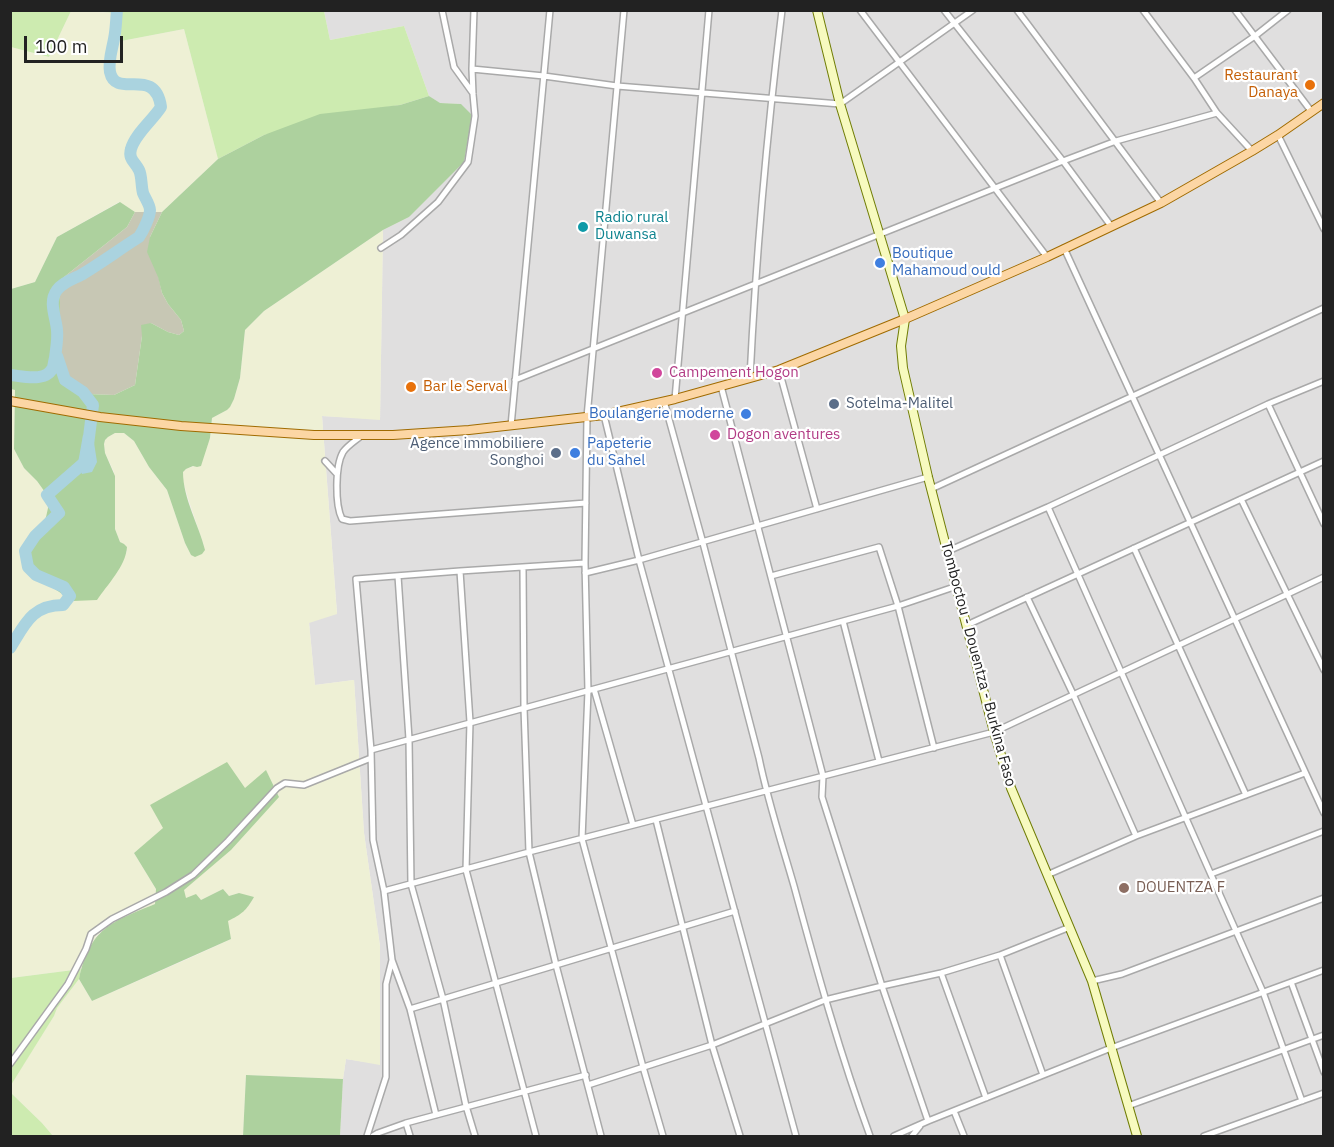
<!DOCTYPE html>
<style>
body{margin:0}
#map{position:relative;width:1334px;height:1147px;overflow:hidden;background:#f2efe9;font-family:"IBM Plex Sans",sans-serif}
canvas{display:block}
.frame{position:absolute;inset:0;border:12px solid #222;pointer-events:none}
.scale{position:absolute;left:24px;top:36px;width:99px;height:27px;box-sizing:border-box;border:3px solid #222;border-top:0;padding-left:8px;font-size:18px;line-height:21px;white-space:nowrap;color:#222;-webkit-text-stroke:4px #fff;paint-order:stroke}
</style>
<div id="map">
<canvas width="1334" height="1147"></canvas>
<div class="frame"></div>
<div class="scale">100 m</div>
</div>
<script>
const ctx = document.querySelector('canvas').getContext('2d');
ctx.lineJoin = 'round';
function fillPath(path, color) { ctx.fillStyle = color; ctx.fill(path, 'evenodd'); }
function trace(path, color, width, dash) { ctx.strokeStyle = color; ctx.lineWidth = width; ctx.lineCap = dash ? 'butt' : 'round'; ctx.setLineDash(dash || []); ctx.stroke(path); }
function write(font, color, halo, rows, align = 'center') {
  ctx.font = font + ' "IBM Plex Sans",sans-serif'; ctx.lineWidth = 4.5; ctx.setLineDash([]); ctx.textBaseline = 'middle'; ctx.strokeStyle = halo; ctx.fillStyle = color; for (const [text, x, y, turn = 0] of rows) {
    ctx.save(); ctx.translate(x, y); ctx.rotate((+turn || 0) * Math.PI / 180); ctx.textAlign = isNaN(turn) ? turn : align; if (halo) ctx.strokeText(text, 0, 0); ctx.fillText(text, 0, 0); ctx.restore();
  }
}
fillPath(new Path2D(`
 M324,11H1323V1136H340L343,1079L346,1059L380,1064V946L364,833L354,680L315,685L309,622L337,613L322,416L380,419L383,230L409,217L461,104L439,103L429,96L404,26L330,40Z`), '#e0dfdf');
fillPath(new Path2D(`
 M135,212H162L150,237L162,293L168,304L181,320L184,331L179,335L168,332L151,323L142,336L135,385L114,395L87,394L59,376L60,302L59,281L127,227Z`), '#c7c7b4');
fillPath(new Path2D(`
 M71,11L121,13V41L184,29L218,159L162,212H135L119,202L57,237L35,282L11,289V47L49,57Z
 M383,230L380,420L322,416L337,614L309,623L315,685L354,680L364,833L380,946V1065L346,1059L343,1079L246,1075L243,1136H53L42,1123L11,1093L10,1085L54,1016L57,1008L79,979L92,1001L190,958L231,939L227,921L239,893L229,896L223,889L201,900L186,898L183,890L231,850L279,796L266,771L245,789L150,805L164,828L134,853L156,889L155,904L117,920L97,935L93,942L81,969L11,978V389L15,390L14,449L24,468L37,481L47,495L48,508L46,517L29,551L24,569L73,601L119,567L127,551L120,542L115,529V485L114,472L105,453L104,444L105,440L108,437L115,433H124L134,441L149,467L167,490L185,543L191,555L204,546L188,498L183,481V472L186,469L194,466L210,438L212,418L227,410L234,399L240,378L245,330L264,311Z`), '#eef0d5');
fillPath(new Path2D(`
 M11,10L71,11L49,57L11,47Z
 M84,11H324L330,40L404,26L429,96L400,105L374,109L264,135L218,159L184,29L121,41V13Z
 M81,969L79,979L57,1008L54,1016L11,1085V978Z
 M11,1093L42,1123L53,1136H11Z`), '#cdebb0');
fillPath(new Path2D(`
 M429,96L440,103L461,104L472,115L464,162L409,217L383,230L264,311L245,330L240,378L234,399L230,407L227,410L212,418L210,438L201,466L197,467L193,466L186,469L183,472C183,499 199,525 205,550L202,554L195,557L191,555L185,543L167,490L149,467L134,441L124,433H115L108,437L105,440L104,444L105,453L115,476V529L120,542L124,544L127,547C126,566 107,585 97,600L73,601L24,569L29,551L46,517L48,508L47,495L37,481L24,468L14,449L15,390L11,389V289L35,282L57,237L120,202L135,212L127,227L59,281L60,302L59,376L87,394L114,395L135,385L142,336L141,325L151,323L168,332L179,335L184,331L181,320L168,304L162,293L158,277L147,252L150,237L162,212L218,159L264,135L320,114L400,105Z
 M227,762L245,788L266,770L279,797L231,850L184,890L186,898L196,894L201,900L223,889L229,896L239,893L254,897C246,911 242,914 228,921L231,939L92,1001L79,979C90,928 111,922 155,904L156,889L134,853L163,828L150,805Z
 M246,1075L343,1079L340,1136H243Z`), '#add19e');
fillPath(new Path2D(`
 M83,435L93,436L97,462L92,472L82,474L78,463Z`), '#aad3df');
trace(new Path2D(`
 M10,375C22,376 47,383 53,367C54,364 54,361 55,358C56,349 58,339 57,330C56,317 48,302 57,290C63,282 73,279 81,275C101,263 120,249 139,237C143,231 150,217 150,210C150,205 145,198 143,193C141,185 142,176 139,170C135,162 128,159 131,149C135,134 152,121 161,107C155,65 116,100 110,72C108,61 112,50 114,39C116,30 116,20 117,10
 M10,648C25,624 32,605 63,605L70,596L64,587L36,575L28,567L25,551L35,536L59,513L47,495L86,461L93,405L83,392L65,380L57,356`), '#aad3df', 12);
const minor = new Path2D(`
 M442,10L454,67L472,92
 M624,10L587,417L585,563L588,691L582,839L643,1067L663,1136
 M860,10L1047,257
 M944,10L1063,161L1111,226
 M1017,10L1161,203
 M1143,10L1194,78L1217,113L1252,151
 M1235,10L1311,111
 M472,69L544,76L617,86L840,104L973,10
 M1194,78L1255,36L1288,10
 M1278,135L1324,229
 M381,248L401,235L438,202L468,162L475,116L473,94L472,69L474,10
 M1064,248L1324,813
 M779,370L817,509
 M750,378C756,255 767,133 782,10
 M515,380L1063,161L1116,141L1217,113
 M721,386L823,776L822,797L882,986L928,1121
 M675,399L709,10
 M664,401L703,543L759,758C768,802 782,844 794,886C817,971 840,1054 870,1136
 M1268,404L1324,524
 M604,415L639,560L796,1136
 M511,426L550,10
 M361,436C355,441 347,446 343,452C335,466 335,505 342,519L350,521L586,503
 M325,461L337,474
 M931,489L1324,308
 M1241,499L1324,670
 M1048,507L1263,992L1302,1101
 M1134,548L1246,795
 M948,551L1048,507L1268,404L1324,381
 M523,567L524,708L529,852L556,965L601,1136
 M460,571L470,722L466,870L536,1136
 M585,573L639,560L928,477
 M398,576L409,739L411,884L443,999L466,1106L475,1136
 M771,576L879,547L898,606L934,748
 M1027,597L1073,694L1136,836
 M843,621L879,761
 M967,625L1324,461
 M594,689L633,825
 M371,750L898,606L957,586
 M656,820L712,1045L740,1136
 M1211,874L1324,831
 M1047,875L1136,836L1305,773
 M384,891L529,852L994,732L1324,577
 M1000,955L1043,1075
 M941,973L986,1098
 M1092,981L1122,974L1324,898
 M1291,982L1324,1072
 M410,1009L735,911
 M10,1064L68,984L86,949L91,934L112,919L166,892L193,875L228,841L277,788L285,783L304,785L371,758
 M588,1085L712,1045L825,1000L882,986L941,973L1000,955L1070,927
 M1128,1106L1324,1035
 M954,1111L964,1136
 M436,1115L410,1009L392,960L384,891L373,840L371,750L356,579L460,571L585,563
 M406,1123L410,1136
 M367,1136L386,1077V984L392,960
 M373,1136L378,1133L406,1123L586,1075
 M894,1136L928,1121L1111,1048L1324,970
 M912,1136L920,1126
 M1204,1136L1324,1093`);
const secondary = new Path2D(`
 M817,10L840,104L905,319L901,346L903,368L928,477L994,732L1011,788L1092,981L1137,1136`);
const primary = new Path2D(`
 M10,401L100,417L181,426L314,435H393L469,430L604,415L675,399L779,370L905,319L1047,257L1161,203L1252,151L1278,135L1324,103`);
trace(minor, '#a9a9a9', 8);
trace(secondary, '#707d05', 10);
trace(primary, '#a06b00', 10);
trace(minor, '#fff', 5);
trace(secondary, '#f7fabf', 8);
trace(primary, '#fcd6a4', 8);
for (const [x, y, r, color] of [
 [1310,85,6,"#e8710a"],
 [583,227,6,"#0f9aa8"],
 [880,263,6,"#3f7fe0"],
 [657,373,6,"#d1479c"],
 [411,387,6,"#e8710a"],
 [834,404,6,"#5c6f8a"],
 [746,414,6,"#3f7fe0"],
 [715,435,6,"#d1479c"],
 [556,453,6,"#5c6f8a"],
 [575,453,6,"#3f7fe0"],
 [1124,888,6,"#8d6e63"]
]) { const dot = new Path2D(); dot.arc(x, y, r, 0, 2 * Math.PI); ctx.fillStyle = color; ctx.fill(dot); trace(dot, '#fff', 2); }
write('15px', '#c56008', '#fff', [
 ["Restaurant",1298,76],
 ["Danaya",1298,93],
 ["Bar le Serval",423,387,"left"]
], 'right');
write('15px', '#0d838f', '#fff', [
 ["Radio rural",595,218],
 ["Duwansa",595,235]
], 'left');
write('15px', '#366cbe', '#fff', [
 ["Boutique",892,254],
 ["Mahamoud ould",892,271],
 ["Boulangerie moderne",734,414,"right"],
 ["Papeterie",587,444],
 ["du Sahel",587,461]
], 'left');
write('15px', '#b23c85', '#fff', [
 ["Campement Hogon",669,373],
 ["Dogon aventures",727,435]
], 'left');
write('15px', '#4e5e75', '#fff', [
 ["Sotelma-Malitel",846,404],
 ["Agence immobiliere",544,444,"right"],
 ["Songhoi",544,461,"right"]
], 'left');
write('15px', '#222', '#fff', [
 ["Tomboctou - Douentza - Burkina Faso",978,664,75]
]);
write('15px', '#785e54', '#fff', [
 ["DOUENTZA F",1136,888]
], 'left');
</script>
